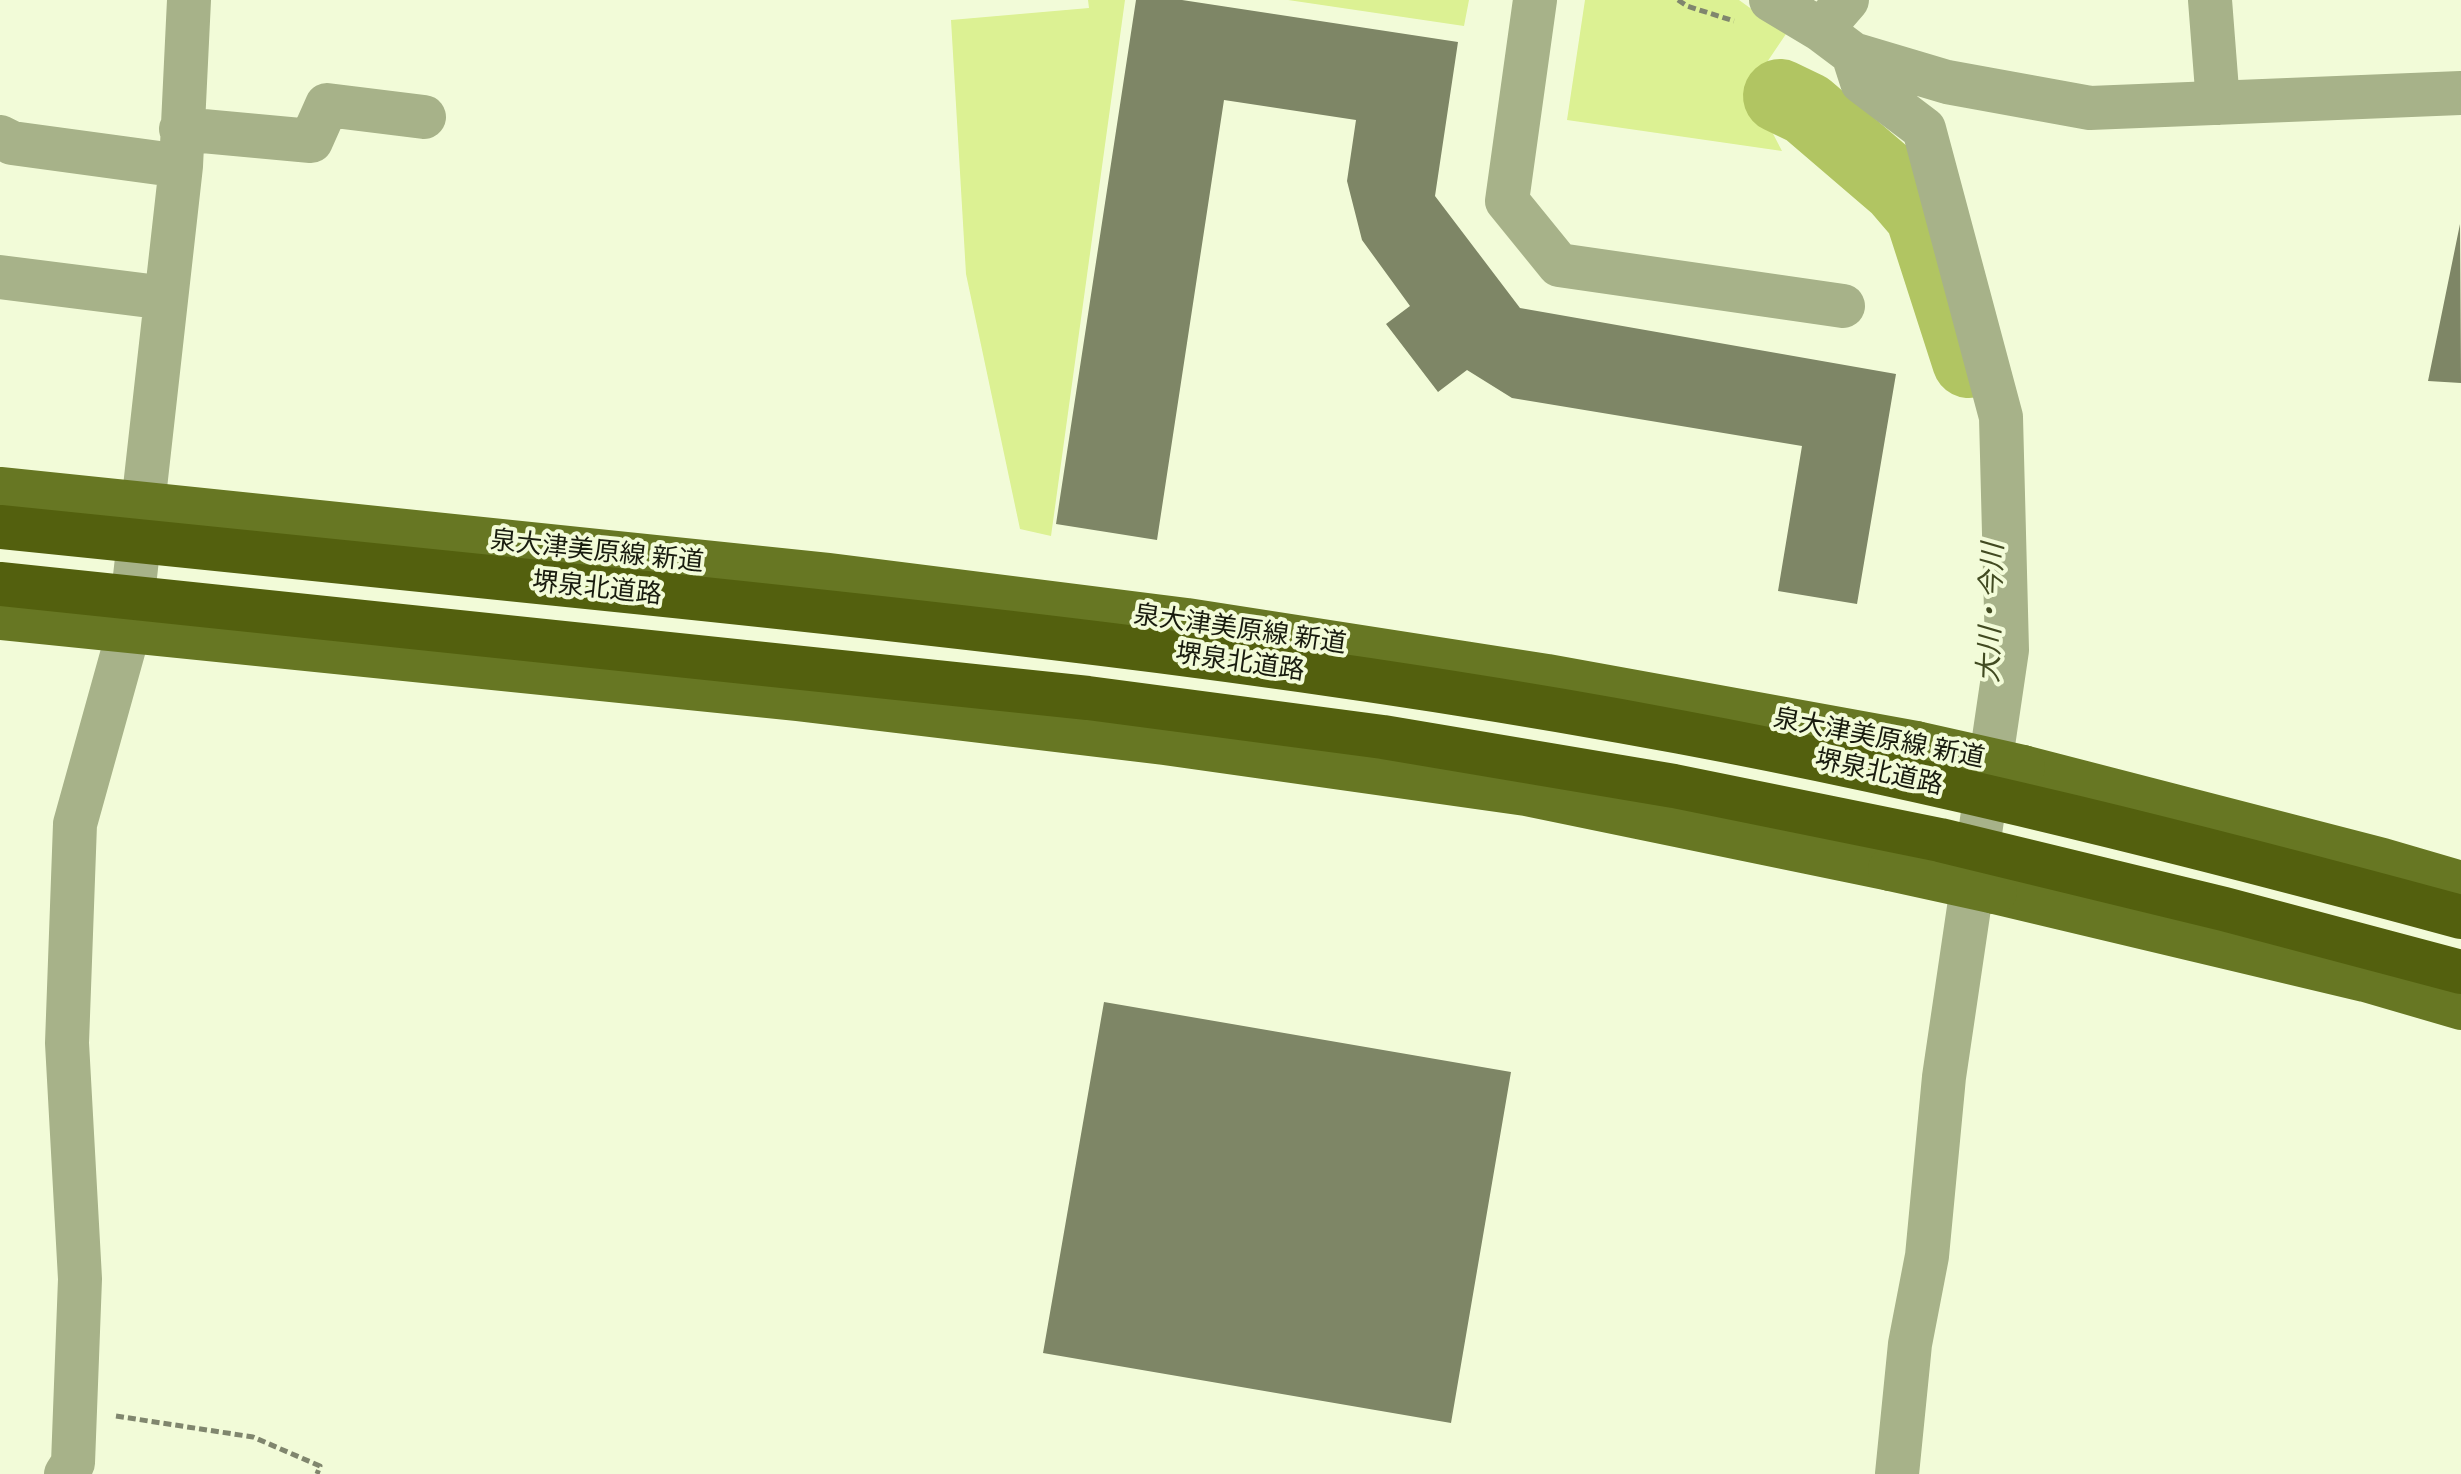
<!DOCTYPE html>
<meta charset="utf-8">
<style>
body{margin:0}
canvas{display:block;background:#f2fbd8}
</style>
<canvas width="2461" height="1474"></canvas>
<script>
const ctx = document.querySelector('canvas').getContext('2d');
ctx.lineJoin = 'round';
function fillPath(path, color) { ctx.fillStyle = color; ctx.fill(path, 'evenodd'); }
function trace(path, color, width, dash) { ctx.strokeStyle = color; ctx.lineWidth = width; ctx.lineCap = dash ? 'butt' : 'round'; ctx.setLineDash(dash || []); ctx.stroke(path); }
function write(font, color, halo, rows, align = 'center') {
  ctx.font = font + ' "Golos Text","Noto Sans JP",sans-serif'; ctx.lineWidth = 8; ctx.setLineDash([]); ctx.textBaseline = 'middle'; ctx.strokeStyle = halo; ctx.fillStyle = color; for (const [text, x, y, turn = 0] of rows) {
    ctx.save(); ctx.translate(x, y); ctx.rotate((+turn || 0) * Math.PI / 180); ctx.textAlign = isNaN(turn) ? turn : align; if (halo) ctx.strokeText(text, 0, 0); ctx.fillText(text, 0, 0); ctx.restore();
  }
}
fillPath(new Path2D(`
 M1088,0H1125L1051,536L1020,529L966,274L951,20L1089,8Z
 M1288,0H1469L1464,26Z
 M1585,0H1739L1786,34L1759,74L1756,101L1782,151L1567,120Z`), '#dcf193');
trace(new Path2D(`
 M1780,96L1807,109L1898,187L1922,215L1969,361`), '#b1c562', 74);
fillPath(new Path2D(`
 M1136,0H1182L1458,42L1435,196L1520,308L1896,374L1857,604L1778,591L1802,446L1512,398L1467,370L1438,392L1386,324L1410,306L1362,240L1347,181L1356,120L1224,100L1157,540L1056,524Z
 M2460,224L2461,383L2428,381Z
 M1104,1002L1511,1072L1451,1423L1043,1353Z`), '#7e8666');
trace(new Path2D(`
 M1678,0L1687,6L1734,21
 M116,1416L253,1437L320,1466L317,1474`), '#80866e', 5, [8, 4]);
trace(new Path2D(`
 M1535,0L1507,201L1559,265L1843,306
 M1771,0L1821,30L1853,54L1947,82L2090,108L2461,93
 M2210,0L2218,103
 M1821,30L1847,0
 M1853,54L1862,82L1924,129L2001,417L2007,650L1944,1077L1927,1256L1910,1344L1897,1474
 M181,129L311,141L327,105L424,117
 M0,137L12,143L181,166
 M0,277L166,298
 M66,1474L73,1463L80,1279L67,1043L75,824L129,630L181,166L189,0`), '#a7b289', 44);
trace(new Path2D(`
 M0,489L828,575L1187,620L1547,676L1916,743
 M0,618L798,699L1164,743L1526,794L1890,869
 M2023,767L2383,860L2461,883
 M1995,892L2365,980L2461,1008`), '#677723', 44);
trace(new Path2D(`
 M1916,743L2023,767
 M1890,869L1995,892`), '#677723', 44);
trace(new Path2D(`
 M0,527C212,548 424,570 636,592C985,628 1335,667 1680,732C1943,781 2203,847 2461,917
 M0,584L1088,698L1383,737L1674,786L1940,840L2224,909L2461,972`), '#53600e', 44);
write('26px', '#181b0e', '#f2fbd8', [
 ["泉大津美原線 新道",597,551,6],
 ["堺泉北道路",597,588,6],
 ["泉大津美原線 新道",1240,629,8],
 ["堺泉北道路",1240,662,8],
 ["泉大津美原線 新道",1879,738,11],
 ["堺泉北道路",1879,772,12]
]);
write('italic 28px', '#414a21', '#f2fbd8', [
 ["大川・今川",1991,613,-88]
]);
</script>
